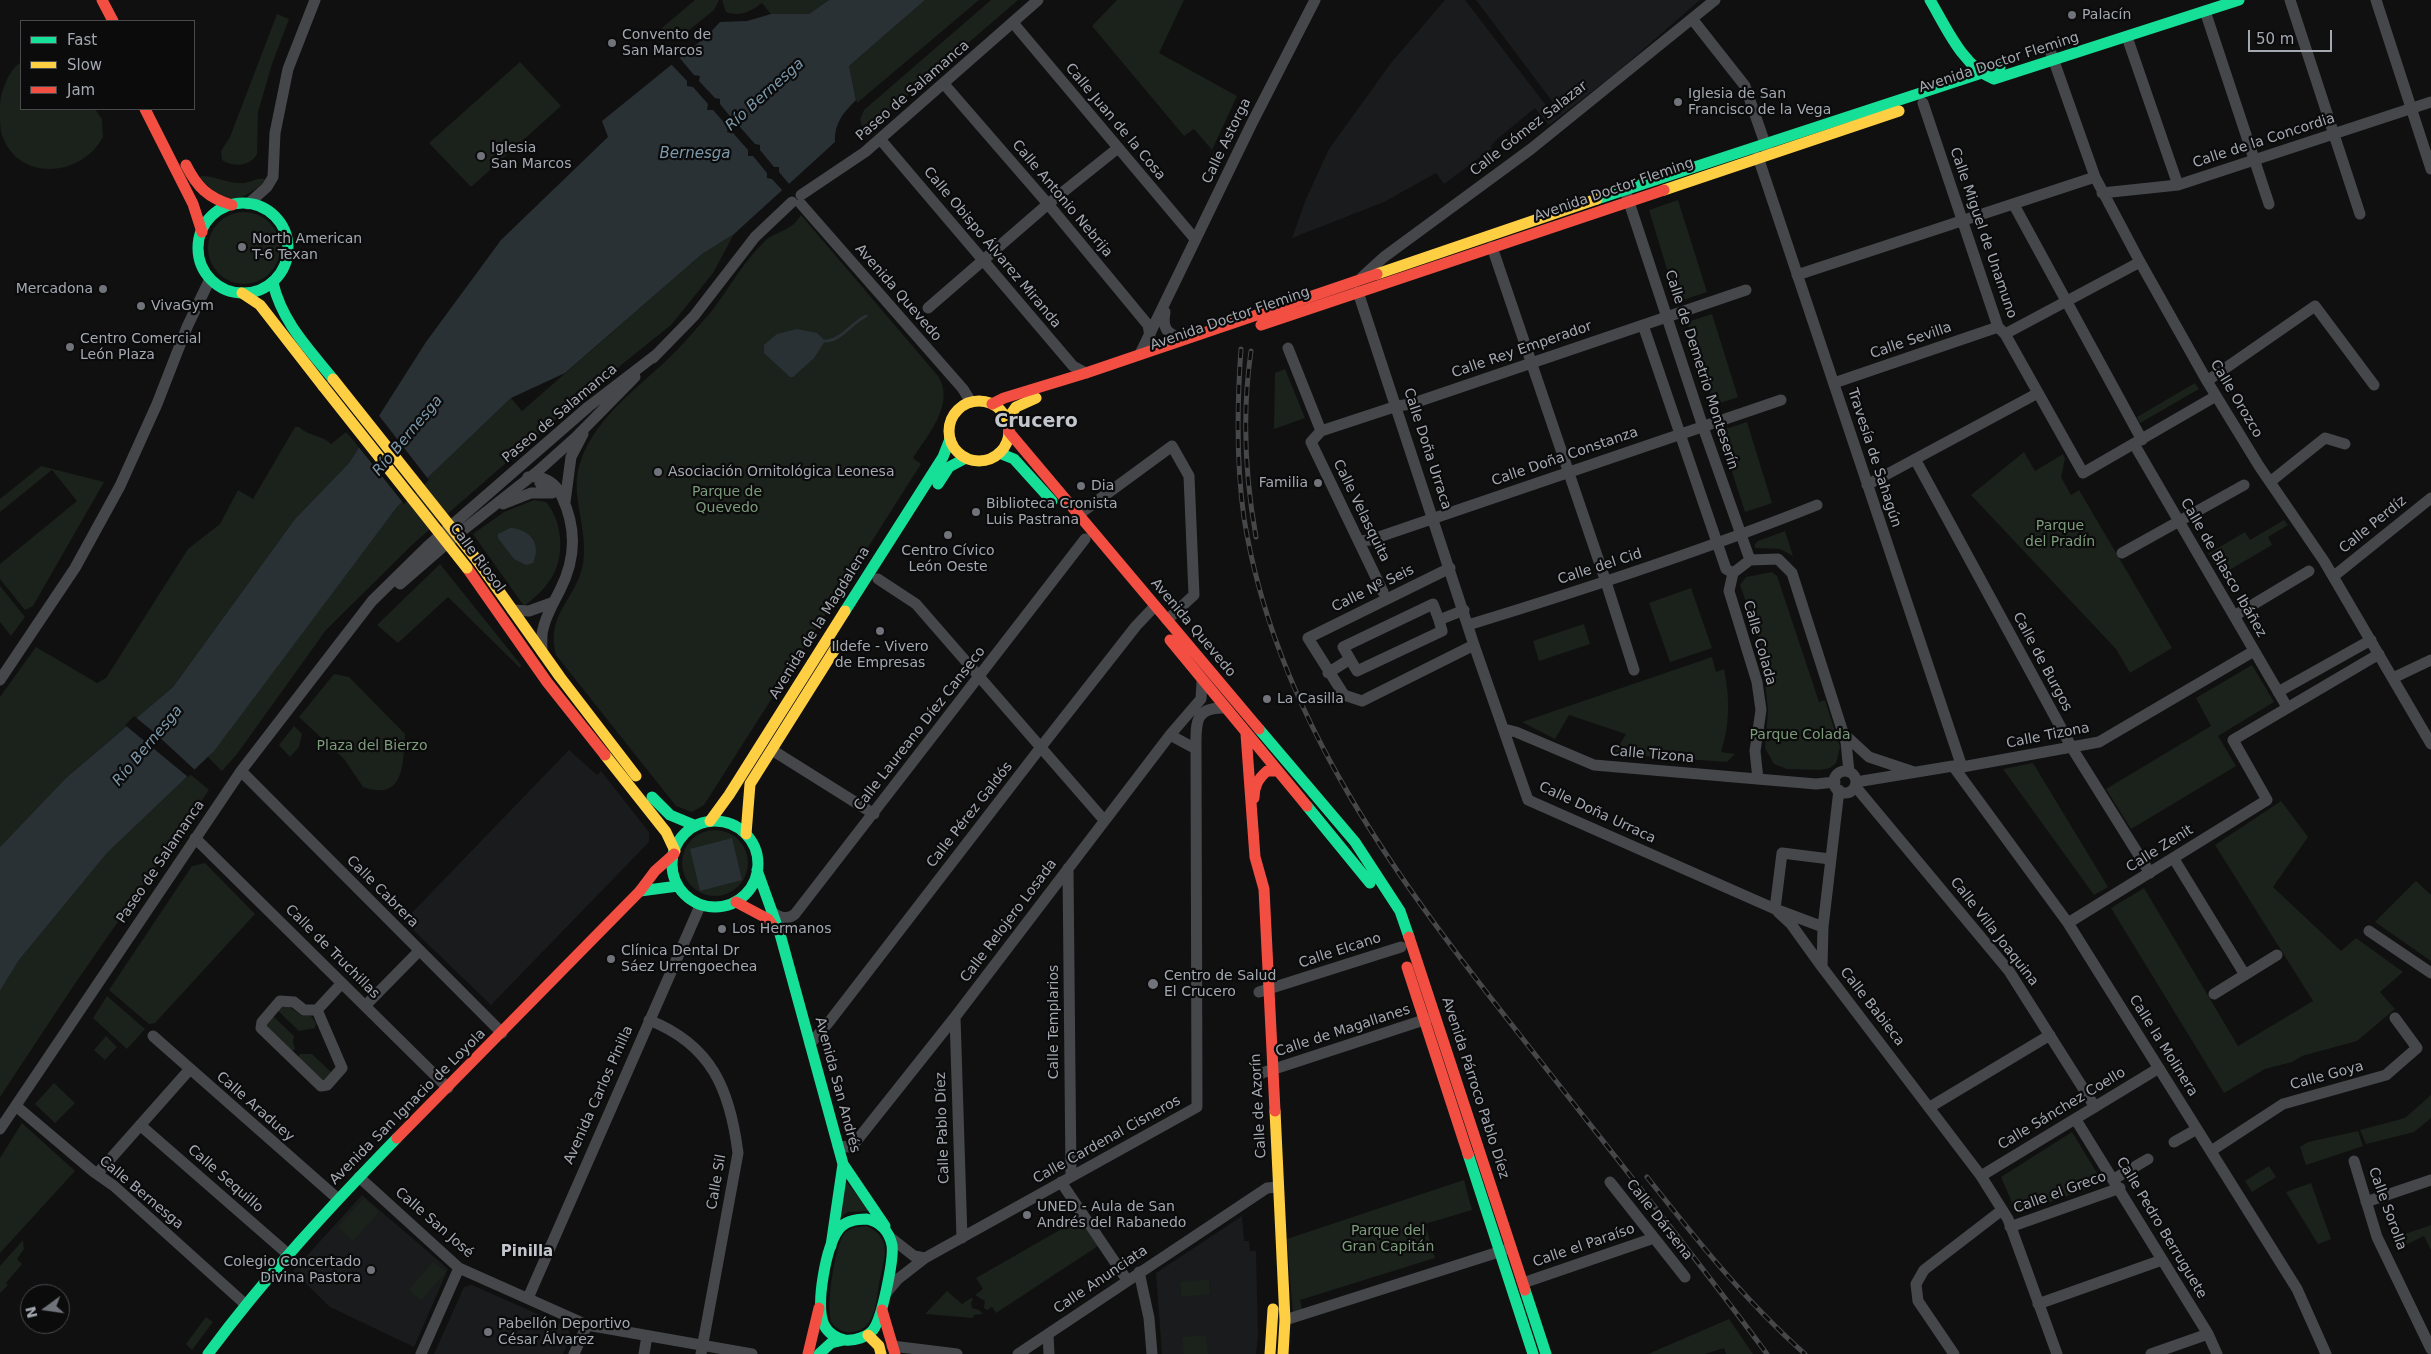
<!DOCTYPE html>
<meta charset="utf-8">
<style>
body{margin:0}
#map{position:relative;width:2431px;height:1354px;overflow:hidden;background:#101011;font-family:"DejaVu Sans",sans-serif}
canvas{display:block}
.legend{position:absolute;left:20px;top:20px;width:175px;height:90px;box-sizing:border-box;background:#0b0b0c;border:1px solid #484a4e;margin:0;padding:6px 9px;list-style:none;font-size:15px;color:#a3a8b1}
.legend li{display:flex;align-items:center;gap:10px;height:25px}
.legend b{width:25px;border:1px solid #484a4e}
.north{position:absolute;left:20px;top:1284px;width:50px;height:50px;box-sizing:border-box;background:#0b0b0c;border:1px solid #484a4e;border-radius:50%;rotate:256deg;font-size:14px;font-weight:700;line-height:20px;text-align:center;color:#a3a8b1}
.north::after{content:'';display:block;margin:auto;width:18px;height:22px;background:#707379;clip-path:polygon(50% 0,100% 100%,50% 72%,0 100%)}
.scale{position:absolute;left:2248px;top:30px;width:84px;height:22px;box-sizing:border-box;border:2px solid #a3a8b1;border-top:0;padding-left:6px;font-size:15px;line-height:18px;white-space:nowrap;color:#a3a8b1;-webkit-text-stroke:4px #0b0b0c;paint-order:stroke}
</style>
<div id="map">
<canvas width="2431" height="1354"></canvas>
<ul class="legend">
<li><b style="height:6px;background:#16e098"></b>Fast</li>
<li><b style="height:6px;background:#ffcf43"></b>Slow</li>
<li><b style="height:6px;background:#f24e42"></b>Jam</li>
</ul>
<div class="north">N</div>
<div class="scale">50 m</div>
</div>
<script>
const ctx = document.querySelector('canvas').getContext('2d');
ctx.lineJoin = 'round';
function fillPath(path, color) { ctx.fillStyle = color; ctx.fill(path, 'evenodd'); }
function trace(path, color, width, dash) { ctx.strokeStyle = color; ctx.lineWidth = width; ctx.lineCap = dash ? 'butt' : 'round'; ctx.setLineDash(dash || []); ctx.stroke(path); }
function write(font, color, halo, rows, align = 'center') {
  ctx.font = font + ' "DejaVu Sans",sans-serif'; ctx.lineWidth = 4.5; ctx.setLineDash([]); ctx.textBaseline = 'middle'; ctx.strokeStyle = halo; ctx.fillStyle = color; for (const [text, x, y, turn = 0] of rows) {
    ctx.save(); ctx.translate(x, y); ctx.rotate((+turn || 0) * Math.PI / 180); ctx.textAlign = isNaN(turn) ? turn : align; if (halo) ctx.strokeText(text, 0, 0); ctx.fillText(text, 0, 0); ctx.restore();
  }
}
fillPath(new Path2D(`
 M1445,0H1465L1555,117L1561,113L1476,0H1700L1617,72L1549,125L1535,108L1496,140L1491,146L1492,148L1444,184L1436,173L1384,202L1292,238L1306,199L1329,149L1391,63Z
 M569,750L597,775L601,771L649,832V842L491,1005L404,921Z
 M362,1195L448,1269L414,1347L330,1307L293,1271Z
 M1242,1216L1244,1241H1249L1250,1251H1256L1258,1336L1256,1354H1162L1156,1273Z
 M472,1285L567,1327L571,1336L563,1354H434L464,1287Z`), '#1a1b1c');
fillPath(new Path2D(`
 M695,0H719L714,10L678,39L657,32Z
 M722,0H829L809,14H771L762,3C750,12 740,17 726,12Z
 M925,0H979L857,103L849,66Z
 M991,0H1018L864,133L860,120L864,110Z
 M1117,0H1184L1159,53L1237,96L1212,150L1194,129L1184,136L1092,26Z
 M277,14L289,19L272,64L258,112L257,154C251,166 233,168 222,160L221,151L230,137Z
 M21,62V109H95L102,119L103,137C81,178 16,183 1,132C0,126 0,119 0,113C0,103 0,96 4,87C7,78 13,67 21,62Z
 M520,62L561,106L471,187L429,143Z
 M202,176C216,176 228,184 243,183C252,182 258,176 267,180C255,190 237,205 220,196C213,191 205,183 199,177Z
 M1678,200L1707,292L1677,302L1649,210Z
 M208 248a36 36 0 1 1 72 0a36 36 0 1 1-72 0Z
 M801,215L938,376C956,403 927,436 913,458L921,464L704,805L692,812L676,806L556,655C545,614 576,600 583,564C589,530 569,493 580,463C596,414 643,385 677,350C689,338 699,325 710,313C729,289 742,263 765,241C772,234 783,232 791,226C795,224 798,219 801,215Z
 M734,234L713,273L671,325L585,394L413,544L326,630L237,754L222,771L208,757L397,507L511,398L522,411L702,254Z
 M1712,314L1738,397L1714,405L1687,322Z
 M1285,369L1305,418L1274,429L1275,373Z
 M2195,383L2199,389L2140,423L2137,417Z
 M1747,422L1772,503L1745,512L1719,431Z
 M295,427H299C308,436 322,435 331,444L346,432L359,447L349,463L295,519L173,687L66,778L0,847V697L36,647L97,683L106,678L188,549L220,524L238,490L253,499Z
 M2024,452L2035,471L2063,454L2065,459L2061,477L2071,495L2079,490L2172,648L2130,673L2116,649L1971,495Z
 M41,466L104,482L33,606L25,610L0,579V564L77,501L52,470L0,512V499Z
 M534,500L546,502C562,520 565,554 553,575C546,588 535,598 524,606L473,534L504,512Z
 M2284,520L2288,525L2268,537L2272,545L2221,575L2208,554L2245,532L2250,540Z
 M1785,531L1793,556L1780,549L1755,548V544L1758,541Z
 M440,564L521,665L520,668L448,597L398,643L377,625Z
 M1772,572L1777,576L1819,702L1825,700L1840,747L1836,763L1830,768L1820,770L1787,769L1774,764L1765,748L1768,710L1765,682L1756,645L1761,644L1740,585L1746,577Z
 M0,586L25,617L11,636L0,622Z
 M1691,588L1712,648L1670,662L1649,603Z
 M1584,624L1590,644L1539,661L1533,641Z
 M1712,657L1716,672L1724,669C1730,698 1730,724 1721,752L1735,754L1727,762L1614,754L1626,734L1569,715L1555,739L1522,722Z
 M2252,665L2274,702L2218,736L2236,766L2131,829L2106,789L2211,726L2196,698Z
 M334,674L349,677L405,734C403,763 405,802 363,787L344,759L299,717Z
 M294,726L302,734L299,747L290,757L279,745Z
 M2033,763L2108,887L2094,895L2003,769Z
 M190,774L209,790L70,991L0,1097V991L19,960L107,853Z
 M2281,801L2308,837L2273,887L2341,951L2356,938L2403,972L2380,992L2395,1009L2357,1041L2302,1056L2292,1062L2265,1069L2224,1093L2111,908L2144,888L2238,1046L2313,1001L2215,845Z
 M682 863a33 33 0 1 1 66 0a33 33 0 1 1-66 0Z
 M205,863L255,914L155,1023L149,1024L109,990L192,866Z
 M2416,881L2431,895V961L2375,922Z
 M107,996L145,1029L127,1049L93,1018Z
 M285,1004L301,1015L311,1016L316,1023L315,1028L299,1031L278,1011Z
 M273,1016L294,1036L293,1042L295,1049L291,1052L265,1025Z
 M106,1036L117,1047L105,1060L94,1050Z
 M300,1054H312L333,1074L323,1082L297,1058Z
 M54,1083L75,1103L55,1123L35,1104Z
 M2431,1095V1118L2414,1132L2366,1144L2360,1130L2405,1118Z
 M22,1123L75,1171L0,1253V1158Z
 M2358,1131L2363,1146L2306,1165L2300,1147L2308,1142Z
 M2072,1132L2103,1183L2017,1214L2001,1177Z
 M2269,1166L2276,1177L2252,1192L2245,1181Z
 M845,1180L870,1211L848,1212L838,1219Z
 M1464,1180L1472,1210L1425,1224L1435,1258L1300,1300L1303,1312L1293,1315L1287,1239Z
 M2311,1183L2331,1239L2318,1244L2286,1192Z
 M364,1198L379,1212L353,1241L338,1227Z
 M1079,1219L1098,1246L996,1313L992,1307L987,1310L984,1308L985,1301L975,1295L983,1289L976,1278Z
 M2431,1225V1250L2424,1236L2397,1249L2393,1238Z
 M866,1226C873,1229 880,1233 883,1241C888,1252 882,1268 880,1279C876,1298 877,1330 852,1332C843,1333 837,1329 832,1323C825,1310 835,1246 844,1234C850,1227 858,1227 866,1226Z
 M23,1240L24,1249L17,1259L22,1264L6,1283L8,1285L0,1293V1266Z
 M433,1262L446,1272L421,1301L409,1290Z
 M1209,1279L1210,1294L1181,1297L1180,1282Z
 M947,1291L962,1304L971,1298L973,1299L971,1303L972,1308L979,1310L983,1314L974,1315L973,1318L925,1314Z
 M206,1317L213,1322L192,1350L186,1344Z
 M1729,1319L1753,1354H1726L1724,1348L1705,1354H1648Z
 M1206,1335L1208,1354H1184L1182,1337Z`), '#1b211b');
fillPath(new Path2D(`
 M829,0H925L849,66L856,100C844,112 834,123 835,142L734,234L702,254L565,373L511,398L397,507L214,751L107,853L19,960L0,991V847L66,778L173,687L295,519L349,463L426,342L501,240L608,137L602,121L707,36L720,22L747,21L771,14H809Z
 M797,329L817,333L825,341L814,358L793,377H790L764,353V345L777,334Z
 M510,528C530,529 542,544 533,563L526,565L514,559L498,538V534Z
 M732,838L742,880L700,891L690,849Z`), '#293135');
fillPath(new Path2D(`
 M678,56L694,75L700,76L699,81L715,98L720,99V104L734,121L740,122V127L755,144L760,145V150L774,167H779V172L790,185L793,184L782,194L783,191L772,179L767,178V173L753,156H748V150L733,133L727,132L728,127L713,110H707L708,104L693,87L687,86V81L670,63Z
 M377,413L429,480L404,504L357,445Z
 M134,716L155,733L195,770L188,777L125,725Z`), '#101011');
trace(new Path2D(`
 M825,341C841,341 851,323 866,316`), '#293135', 3);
trace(new Path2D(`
 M2290,0L2360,214
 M2376,0L2431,169
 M2205,11L2269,204
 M1693,20L1745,86L1767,149
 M1014,24L1195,239
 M2127,37L2178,185
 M2050,50L2095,177L2140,262L2207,381L2259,466L2324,561L2431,744
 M944,84L1048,204L1148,325L1150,336
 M1923,103L1998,327L2005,334L2083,473L2216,396
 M880,139L1073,366L1086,373
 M1758,157L1962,767
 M2102,193L2178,185L2431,102
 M801,195L865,152L1038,0
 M1627,196L1703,427L1750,560
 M248,204L267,187L273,177L275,133L288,69L315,0
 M801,204L963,389L971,402
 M2014,205L2142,440
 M1492,247L1606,582L1634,670
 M1797,275L2095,177
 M1362,277L1384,257L1531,149L1715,0
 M1358,292L1474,645L1528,800L1775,909L1823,927
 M928,308L1048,204L1118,148
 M1165,312C1162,329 1167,334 1183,339
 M1643,325L1726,569L1733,573
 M2005,334L2140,262
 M1288,348L1321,431
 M1140,354L1252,123L1315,0
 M653,358L694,316L755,237L792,202
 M2207,381L2315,306L2374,385
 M1834,383L1998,327
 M2134,444L2287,707
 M1915,459L2072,748L2150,873
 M538,472L540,483L546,493
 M528,477C544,475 556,483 562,497C577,529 576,559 560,590C554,602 546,615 543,629C541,636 542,645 542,652
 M2270,482L2325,438L2345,444
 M1867,485L2038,393
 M565,502L571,457L583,434
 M503,504L531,493H552
 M1078,515L1172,446L1189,476L1194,595L1167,620
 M1359,541L1370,540L1781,400
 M2122,553L2244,485
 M1450,568L1308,638L1344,695L1362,701L1474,645
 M2334,576L2431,498
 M878,579L916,604L1104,820
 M400,584L453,538L538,471L576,437L635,377
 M1383,592L1311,442L1321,431L1397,406L1411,404L1746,290
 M512,610L529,611L554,602
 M2234,616L2309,571
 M1439,620L1442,631L1357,671L1343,647L1433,604L1439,620L1464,610
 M1468,625C1586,589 1702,551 1817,505
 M1328,673L1350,659
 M2393,678L2431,660
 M0,680L75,568L120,486L157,404L187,327L210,279
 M2278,692L2371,640
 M1504,729L1516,732L1594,765L1816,784L1835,782
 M1844,734L1869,757L1914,772
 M1196,749C1196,724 1194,707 1224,708
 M772,750L874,814
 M1953,766L2068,923L2297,1289L2326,1354
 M241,771L502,1033
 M1834 782a11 11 0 1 1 22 0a11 11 0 1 1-22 0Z
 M1758,779L1755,751L1761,710L1757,682L1729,591L1733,573L1750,560L1778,559L1792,573L1846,742L1849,772
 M1856,782L1953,766L1962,767L2099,742L2254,651
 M1855,786L2009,971L2095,1107
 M1839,790L1823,927L1822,967L1981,1176L2008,1219L2057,1354
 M195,838L448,1088
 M2174,859L2245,975
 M1068,868L1071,1177
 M1775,909L1782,853L1830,859
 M771,911C778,918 788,920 795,914L1085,539
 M1778,912L1791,924L1822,967
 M2068,923L2267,800L2233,740L2379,654
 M2369,931L2431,973
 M1259,992L1401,947
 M2214,994L2277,955
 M365,1006L419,951
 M317,1010L342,1068L327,1085L321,1086L261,1028L262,1022L280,1001L294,1002L304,1010H317L342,983
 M955,1017L962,1238
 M649,1020C712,1045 730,1090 738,1153L701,1354
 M153,1036L338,1199
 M810,1044L829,1022L1041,747L1136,626L1155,606
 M1262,1073L1430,1018
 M16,1106L94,1172L114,1186L245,1304
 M1930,1107L2050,1035
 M2076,1120L2208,1334L2217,1354
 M140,1125L289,1255
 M0,1129L241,771L372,601L428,546L588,407L657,354
 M2174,1142L2197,1129
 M838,1146L849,1147L854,1144L955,1017L1170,735L1201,699L1202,682
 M2211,1151L2283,1104L2386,1075L2417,1048L2395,1018
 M2354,1161L2377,1237L2431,1349
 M97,1174L190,1069
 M1981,1176L2159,1068
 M359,1177L459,1268L587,1325L752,1354
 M2114,1179L2148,1159
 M1061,1182L1127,1280
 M1610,1182L1685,1277
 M2366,1202L2431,1180
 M2010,1227L2120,1188
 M891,1238L914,1256L925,1258
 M1139,1272L1149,1318L1152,1354
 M1523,1283L1654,1238
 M886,1293L898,1279L925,1258L1197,1107L1196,749L1170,735
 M528,1298L700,906
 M2038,1304L2162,1260
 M1285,1320L1505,1250
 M1048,1335L1049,1354
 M892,1346L957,1354
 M421,1354L459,1268
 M574,1354L587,1325
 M644,1354L647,1336
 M1018,1354L1267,1188L1278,1187
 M1954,1354L1918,1301L1916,1284L1924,1270L2002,1210
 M2151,1354L2208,1334`), '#45474a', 11);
trace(new Path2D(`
 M1930,0C1946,27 1963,67 1994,79L2239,0
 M1597,199L2000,67
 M198 248a45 45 0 1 1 90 0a45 45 0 1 1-90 0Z
 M273,283C282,322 309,349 333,379
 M999,453L1014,459L1052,501
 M938,484L949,467L966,458
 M845,611L943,457L950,439
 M1259,729L1355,842L1400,911L1409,937
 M652,797L670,815L694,825
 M1307,806L1370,883
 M672 864a43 43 0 1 1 86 0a43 43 0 1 1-86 0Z
 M757,870L780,934L843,1164L831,1246
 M640,891L678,886
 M1468,1154L1533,1354
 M843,1164L885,1226
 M867,1219C880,1222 889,1231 892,1245C894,1259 882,1319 873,1330C867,1337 855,1341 845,1340C837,1339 828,1333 824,1325C815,1305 826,1246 839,1229C845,1221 857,1219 867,1219Z
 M1525,1290L1546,1354
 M208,1354C265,1277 330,1207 397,1138
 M819,1354L831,1343L844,1340`), '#16e098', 11);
trace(new Path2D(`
 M1664,190L1899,111
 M1377,274L1597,199
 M242,293L260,305L323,386
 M949 431a30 30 0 1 1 60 0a30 30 0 1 1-60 0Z
 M1007,420L1016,407L1036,398
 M477,560L560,677L636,776
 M605,755L666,832L675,851
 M710,821L729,795L845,611
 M746,834L750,784L835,649
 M1275,1111L1285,1320L1283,1354
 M868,1335L879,1346L881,1354
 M1270,1354L1273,1309`), '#ffcf43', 11);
trace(new Path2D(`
 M102,0L113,21
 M145,109L193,204L202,232
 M186,165C197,187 208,198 232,205
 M1261,325L1664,190
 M992,404L1004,398L1086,373L1377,274
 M1009,432L1259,729
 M467,568L547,682L605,755
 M1170,640L1307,806
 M1246,734L1255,857L1264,889L1275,1111
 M1254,798C1254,786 1258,779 1267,771H1278
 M736,902L768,919L775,929
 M1409,937L1525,1290
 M1407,967L1468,1154
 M397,1138L640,891L655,871L674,854
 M882,1310L895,1354
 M808,1354L819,1308`), '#f24e42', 11);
const rail = new Path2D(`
 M1241,349C1237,405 1236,462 1244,518C1276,719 1400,883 1523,1039C1605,1144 1688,1247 1767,1354
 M1251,351C1242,413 1245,476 1256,537
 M1647,1177C1696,1239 1745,1301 1805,1354`);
trace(rail, '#464749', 5);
trace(rail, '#0b0b0c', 3, [9]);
trace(new Path2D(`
 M333,379L477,560
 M323,386L467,568`), '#ffcf43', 11);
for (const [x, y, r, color] of [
 [2072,15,5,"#707379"],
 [612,43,5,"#707379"],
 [1678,102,5,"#707379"],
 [481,156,5,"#707379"],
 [242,247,5,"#707379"],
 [103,289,5,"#707379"],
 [141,306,5,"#707379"],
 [70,347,5,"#707379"],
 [658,472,5,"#707379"],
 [1318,483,5,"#707379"],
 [1081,486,5,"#707379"],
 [976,512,5,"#707379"],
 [948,535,5,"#707379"],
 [880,631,5,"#707379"],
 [1267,699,5,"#707379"],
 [722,929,5,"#707379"],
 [611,959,5,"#707379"],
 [1153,984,6,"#707379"],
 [1027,1215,5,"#707379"],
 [371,1270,5,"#707379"],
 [488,1332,5,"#707379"]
]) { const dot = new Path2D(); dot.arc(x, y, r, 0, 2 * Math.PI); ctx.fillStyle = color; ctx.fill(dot); trace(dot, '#0b0b0c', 2); }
write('14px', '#a3a8b1', '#0b0b0c', [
 ["Palacín",2082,15],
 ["Convento de",622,35],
 ["San Marcos",622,51],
 ["Iglesia de San",1688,94],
 ["Francisco de la Vega",1688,110],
 ["Iglesia",491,148],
 ["San Marcos",491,164],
 ["North American",252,239],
 ["T-6 Texan",252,255],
 ["Mercadona",93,289,"right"],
 ["VivaGym",151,306],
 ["Centro Comercial",80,339],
 ["León Plaza",80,355],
 ["Asociación Ornitológica Leonesa",668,472],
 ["Familia",1308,483,"right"],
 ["Dia",1091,486],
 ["Biblioteca Cronista",986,504],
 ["Luis Pastrana",986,520],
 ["Centro Cívico",948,551,"center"],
 ["León Oeste",948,567,"center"],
 ["Ildefe - Vivero",880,647,"center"],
 ["de Empresas",880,663,"center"],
 ["La Casilla",1277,699],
 ["Los Hermanos",732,929],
 ["Clínica Dental Dr",621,951],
 ["Sáez Urrengoechea",621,967],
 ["Centro de Salud",1164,976],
 ["El Crucero",1164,992],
 ["UNED - Aula de San",1037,1207],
 ["Andrés del Rabanedo",1037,1223],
 ["Colegio Concertado",361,1262,"right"],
 ["Divina Pastora",361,1278,"right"],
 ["Pabellón Deportivo",498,1324],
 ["César Álvarez",498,1340]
], 'left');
write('14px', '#a3a8b1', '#0b0b0c', [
 ["Avenida Doctor Fleming",1999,63,-18],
 ["Paseo de Salamanca",913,91,-41],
 ["Calle Juan de la Cosa",1115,122,50],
 ["Calle Gómez Salazar",1529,129,-38],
 ["Calle Astorga",1227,141,-64],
 ["Calle de la Concordia",2264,141,-18],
 ["Avenida Doctor Fleming",1614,190,-19],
 ["Calle Antonio Nebrija",1062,199,50],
 ["Calle Miguel de Unamuno",1983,233,71],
 ["Calle Obispo Álvarez Miranda",992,248,50],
 ["Avenida Quevedo",898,293,49],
 ["Avenida Doctor Fleming",1230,319,-19],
 ["Calle Sevilla",1911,341,-19],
 ["Calle Rey Emperador",1522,350,-19],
 ["Calle de Demetrio Monteserín",1701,370,72],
 ["Calle Orozco",2236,399,59],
 ["Paseo de Salamanca",560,414,-40],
 ["Calle Doña Urraca",1427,449,72],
 ["Calle Doña Constanza",1565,457,-19],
 ["Travesía de Sahagún",1874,458,72],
 ["Calle Velasquita",1361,511,64],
 ["Calle Perdíz",2373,525,-39],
 ["Calle Riosol",477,558,53],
 ["Calle del Cid",1600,567,-18],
 ["Calle de Blasco Ibáñez",2223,568,60],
 ["Calle Nº Seis",1373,589,-26],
 ["Avenida de la Magdalena",820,623,-58],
 ["Avenida Quevedo",1193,628,50],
 ["Calle Colada",1759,643,74],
 ["Calle de Burgos",2042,662,62],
 ["Calle Laureano Díez Canseco",920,729,-52],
 ["Calle Tizona",2048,736,-11],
 ["Calle Tizona",1652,755,5],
 ["Calle Doña Urraca",1597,813,25],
 ["Calle Pérez Galdós",970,815,-52],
 ["Calle Zenit",2160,849,-32],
 ["Paseo de Salamanca",161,862,-56],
 ["Calle Cabrera",382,892,45],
 ["Calle Relojero Losada",1009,921,-53],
 ["Calle Villa Joaquina",1994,932,52],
 ["Calle Elcano",1340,951,-18],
 ["Calle de Truchillas",332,952,45],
 ["Calle Babieca",1872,1007,52],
 ["Calle Templarios",1054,1022,-90],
 ["Calle de Magallanes",1343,1031,-18],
 ["Calle la Molinera",2163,1046,58],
 ["Calle Goya",2327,1076,-15],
 ["Avenida San Andrés",837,1085,75],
 ["Avenida Párroco Pablo Díez",1475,1088,72],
 ["Avenida Carlos Pinilla",599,1095,-66],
 ["Calle de Azorín",1259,1106,-93],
 ["Calle Araduey",255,1107,41],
 ["Avenida San Ignacio de Loyola",408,1107,-45],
 ["Calle Sánchez Coello",2062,1109,-31],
 ["Calle Pablo Díez",943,1128,-92],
 ["Calle Cardenal Cisneros",1107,1140,-29],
 ["Calle Sequillo",225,1179,41],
 ["Calle Sil",717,1182,-80],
 ["Calle Bernesga",141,1193,40],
 ["Calle el Greco",2060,1193,-20],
 ["Calle Sorolla",2387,1209,70],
 ["Calle Dársena",1659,1220,52],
 ["Calle San José",434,1223,41],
 ["Calle Pedro Berruguete",2161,1228,59],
 ["Calle el Paraíso",1584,1246,-19],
 ["Calle Anunciata",1101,1280,-34]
]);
write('14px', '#7c9b7b', '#0b0b0c', [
 ["Parque de",727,492],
 ["Quevedo",727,508],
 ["Parque",2060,526],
 ["del Pradín",2060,542],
 ["Parque Colada",1800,735],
 ["Plaza del Bierzo",372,746],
 ["Parque del",1388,1231],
 ["Gran Capitán",1388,1247]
]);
write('italic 15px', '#7c98aa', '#0b0b0c', [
 ["Río Bernesga",765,95,-42],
 ["Bernesga",695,154],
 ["Río Bernesga",408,436,-50],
 ["Río Bernesga",148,746,-50]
]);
write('bold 15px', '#c3c7cd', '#0b0b0c', [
 ["Pinilla",527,1252]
]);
write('bold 19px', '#c3c7cd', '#0b0b0c', [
 ["Crucero",1036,422]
]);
</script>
